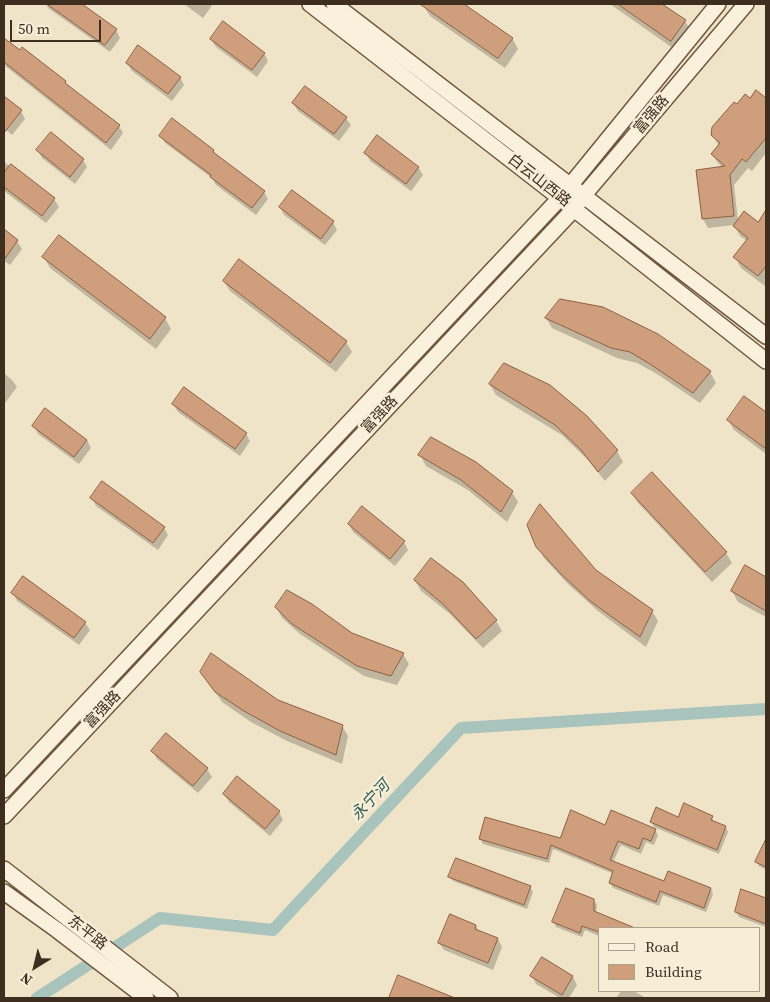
<!DOCTYPE html>
<meta charset="utf-8">
<style>
body{margin:0}
#map{position:relative;width:770px;height:1002px;overflow:hidden;background:#f0e4c8;font-family:"Source Serif 4",serif}
canvas{display:block}
.frame{position:absolute;inset:0;border:5px solid #3d2e20;pointer-events:none}
.legend{position:absolute;left:598px;top:927px;width:162px;height:65px;box-sizing:border-box;background:#f7eed8;border:1px solid #ada18e;margin:0;padding:6px 9px;list-style:none;font-size:15px;color:#3d2e20}
.legend li{display:flex;align-items:center;gap:10px;height:25px}
.legend b{width:25px;border:1px solid #ada18e}
.north{position:absolute;left:10px;top:942px;width:50px;height:50px;-webkit-text-stroke:4px #f7eed8;paint-order:stroke;rotate:216deg;font-size:14px;font-weight:700;line-height:20px;text-align:center;color:#3d2e20}
.north::after{content:'';display:block;margin:auto;width:18px;height:22px;background:#3d2e20;clip-path:polygon(50% 0,100% 100%,50% 72%,0 100%)}
.scale{position:absolute;left:10px;top:20px;width:91px;height:22px;box-sizing:border-box;border:2px solid #3d2e20;border-top:0;padding-left:6px;font-size:15px;line-height:18px;white-space:nowrap;color:#3d2e20;-webkit-text-stroke:4px #f7eed8;paint-order:stroke}
</style>
<div id="map">
<canvas width="770" height="1002"></canvas>
<div class="frame"></div>
<ul class="legend">
<li><b style="height:6px;background:#faf1dc"></b>Road</li>
<li><b style="height:14px;background:#cf9f7d"></b>Building</li>
</ul>
<div class="north">N</div>
<div class="scale">50 m</div>
</div>
<script>
const ctx = document.querySelector('canvas').getContext('2d');
ctx.lineJoin = 'round';
function fillPath(path, color) { ctx.fillStyle = color; ctx.fill(path, 'evenodd'); }
function trace(path, color, width, dash) { ctx.strokeStyle = color; ctx.lineWidth = width; ctx.lineCap = dash ? 'butt' : 'round'; ctx.setLineDash(dash || []); ctx.stroke(path); }
function write(font, color, halo, rows, align = 'center') {
  ctx.font = font + ' "Source Serif 4","Noto Sans SC",serif'; ctx.lineWidth = 5; ctx.setLineDash([]); ctx.textBaseline = 'middle'; ctx.strokeStyle = halo; ctx.fillStyle = color; for (const [text, x, y, turn = 0] of rows) {
    ctx.save(); ctx.translate(x, y); ctx.rotate((+turn || 0) * Math.PI / 180); ctx.textAlign = isNaN(turn) ? turn : align; if (halo) ctx.strokeText(text, 0, 0); ctx.fillText(text, 0, 0); ctx.restore();
  }
}
fillPath(new Path2D(`
 M46,4H80L116,30L120,38L110,52L48,8Z
 M184,4H213L203,18Z
 M425,4H462L512,38L518,49L505,68L430,16L424,6Z
 M610,4H660L685,21L691,31L677,51Z
 M4,39L20,52L22,49L65,82L69,88L119,126L123,133L111,150L4,65Z
 M211,39L264,53L268,61L257,77L216,47Z
 M127,63L180,77L184,85L172,101L132,71Z
 M757,92L766,100V153L752,171L748,168L734,185L738,221L758,224L762,218L766,221V284L765,286L741,268L735,257L747,241L740,236L734,225L708,228L703,219L723,168L718,163L712,154L719,146L712,135L737,106L750,100Z
 M4,97L21,111L25,119L12,135L4,128Z
 M293,103L346,118L351,125L339,141L298,111Z
 M161,136L213,150L217,157L264,192L268,199L256,215L216,185L212,178L165,143Z
 M38,150L83,160L87,167L75,184L42,158Z
 M366,153L418,167L423,175L411,191L370,161Z
 M4,162L54,199L59,207L46,223L4,191Z
 M280,207L333,222L337,230L325,245L284,215Z
 M4,231L17,241L22,249L10,265L4,261Z
 M59,237L165,318L171,329L156,349L50,268L44,257Z
 M224,281L346,342L352,352L336,372L230,291Z
 M546,318L658,335L710,372L716,383L700,403L657,374L637,363L617,358L552,328Z
 M4,373L12,380L17,387L5,403L4,402Z
 M490,385L586,417L617,451L623,462L605,481L589,461L562,435L496,395Z
 M745,397L766,413V454L734,430L728,420Z
 M173,404L246,434L250,441L240,456L178,412Z
 M34,426L87,440L91,448L79,464L38,434Z
 M420,455L512,492L518,502L507,522L468,490L426,466Z
 M652,474L726,553L732,563L712,582L638,503L632,493Z
 M92,498L164,528L168,535L158,550L96,506Z
 M349,524L404,542L408,550L395,566L353,532Z
 M538,547L596,571L652,611L658,621L646,647L598,611L568,584L544,558Z
 M746,567L766,578V617L738,602L732,591Z
 M415,580L496,621L502,631L483,648L450,614L421,591Z
 M13,593L85,623L90,630L79,645L17,601Z
 M276,607L403,654L409,664L397,685L364,676L300,634L282,618Z
 M201,672L342,726L348,736L342,764L287,741L251,722L222,702Z
 M166,735L207,769L212,777L198,793L157,759L153,751Z
 M224,794L279,812L283,820L270,836L229,802Z
 M712,817L714,823L726,827L728,832L719,854L654,827L651,822L679,818Z
 M606,826L655,830L658,835L654,845L646,842L641,854L621,845L613,862L664,882L711,889L713,894L706,912L663,895L659,906L613,888L610,883L614,874L553,849L549,863L483,844L480,839L560,840Z
 M766,841V870L759,866L757,862Z
 M450,877L530,887L533,892L527,909L453,881Z
 M742,891L766,899V927L739,917L736,912Z
 M594,900L597,905L596,914L634,928H599V936L585,930L582,937L556,927L554,922Z
 M476,926L479,932L498,939L502,947L493,970L444,950L439,943Z
 M542,959L573,977L577,985L569,998H560L536,984L532,976Z
 M399,977L452,998H390Z
 M621,991H634L646,998H616Z`), '#0003');
trace(new Path2D(`
 M37,998L160,918L273,930L461,728L766,709`), '#a9c4bc', 12);
const building = new Path2D(`
 M47,4H82L117,29L105,45Z
 M420,4H464L513,38L498,58Z
 M618,4H662L686,20L671,41Z
 M223,21L265,53L252,70L210,39Z
 M4,38L20,50L22,47L66,81L65,83L120,125L106,143L4,62Z
 M138,45L181,77L168,94L126,63Z
 M305,86L347,117L334,134L292,103Z
 M756,90L766,98V138L746,162L742,159L730,175L734,216L702,219L696,170L725,166L711,154L720,143L711,135L712,127L734,102L737,104L745,94L750,98Z
 M4,96L22,110L4,133Z
 M172,118L214,150L213,152L265,191L252,208L210,177L211,175L159,136Z
 M51,132L84,159L70,177L36,150Z
 M377,135L419,167L406,184L364,153Z
 M11,164L55,198L42,216L4,187V173Z
 M292,190L334,221L321,239L279,207Z
 M766,210V266L758,276L733,257L748,238L733,226L744,211L758,222Z
 M4,229L18,240L4,260Z
 M59,235L166,317L150,339L42,257Z
 M239,259L347,341L330,363L223,281Z
 M560,299L603,307L658,334L711,371L693,393L650,364L630,352L611,348L545,318Z
 M504,363L550,385L587,416L618,450L598,472L581,450L555,425L489,384Z
 M184,387L247,433L235,449L172,404Z
 M744,396L766,412V449L727,420Z
 M45,408L87,440L74,457L32,426Z
 M431,437L476,462L513,491L501,512L461,480L418,455Z
 M652,472L727,552L705,572L631,493Z
 M102,481L165,527L153,543L90,498Z
 M540,504L596,570L653,610L640,637L590,601L561,574L536,547L527,525Z
 M362,506L405,541L390,559L348,524Z
 M431,558L463,582L497,620L476,639L443,604L414,580Z
 M745,565L766,577V611L731,591Z
 M23,576L86,622L74,638L11,593Z
 M287,590L312,604L352,633L404,653L391,676L357,666L292,624L275,607Z
 M211,653L278,700L343,725L336,755L280,731L244,711L215,692L200,672Z
 M166,733L208,768L193,786L151,751Z
 M237,776L280,811L265,829L223,794Z
 M684,803L713,816L711,820L726,826L717,850L650,822L656,807L678,817Z
 M571,810L605,825L611,810L656,829L651,841L643,838L639,849L618,841L610,860L664,881L668,871L711,888L704,908L660,891L656,902L609,883L613,871L551,845L547,859L479,839L485,817L560,838Z
 M766,839V867L755,862Z
 M456,858L531,886L524,905L448,877Z
 M566,888L594,899V911L635,928H599V932L582,926L580,933L552,922Z
 M741,889L766,898V924L735,912Z
 M450,914L476,925L475,929L498,938L488,963L438,943Z
 M542,957L573,976L562,995L530,976Z
 M398,975L455,998H389Z`);
fillPath(building, '#cf9f7d');
trace(building, '#8d5f41', 1);
const secondary = new Path2D(`
 M310,4L560,198L766,361
 M334,4L766,336
 M4,790L560,198L718,4
 M4,816L574,209L584,195L746,4
 M4,869L170,998
 M4,892L57,930L146,998`);
trace(secondary, '#6f573f', 18);
trace(secondary, '#faf1dc', 15);
write('15px', '#3d2e20', '#f7eed8', [
 ["富强路",652,115,-50],
 ["白云山西路",539,181,38],
 ["富强路",380,415,-47],
 ["富强路",103,710,-47],
 ["东平路",87,933,38]
]);
write('italic 16px', '#2f5d5a', '#f7eed8', [
 ["永宁河",371,801,-47]
]);
</script>
